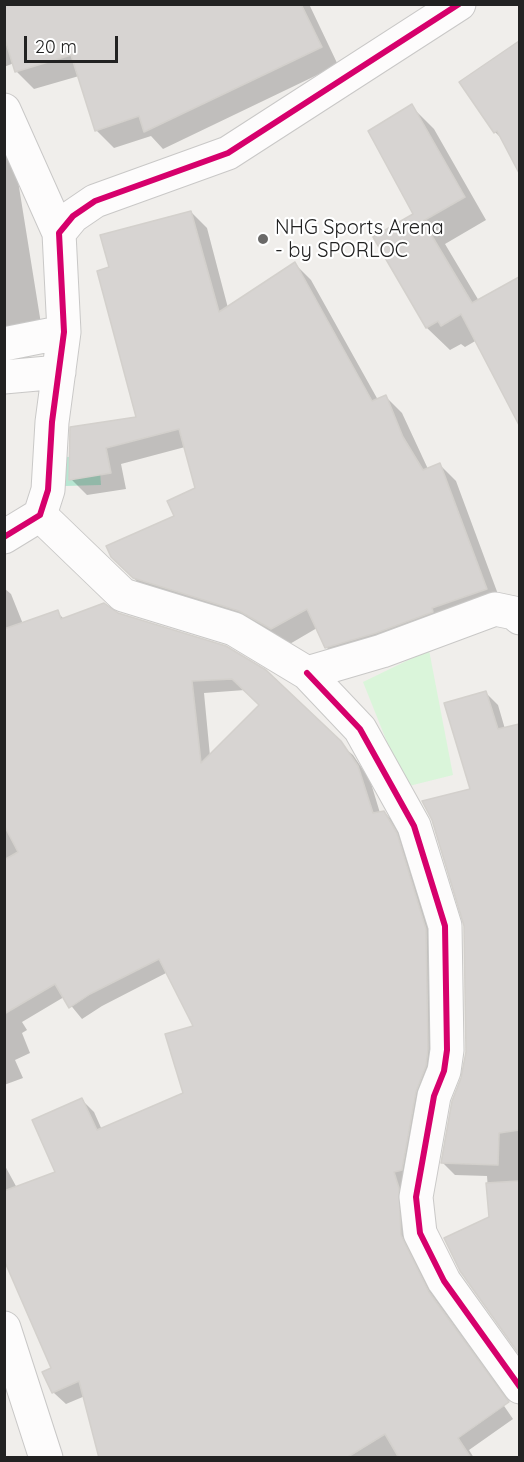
<!DOCTYPE html>
<style>
body{margin:0}
#map{position:relative;width:524px;height:1462px;overflow:hidden;background:#f0eeeb;font-family:Quicksand,sans-serif}
canvas{display:block}
.frame{position:absolute;inset:0;border:6px solid #222;pointer-events:none}
.scale{position:absolute;left:24px;top:36px;width:94px;height:27px;box-sizing:border-box;border:3px solid #222;border-top:0;padding-left:8px;font-size:18px;line-height:21px;white-space:nowrap;color:#222;-webkit-text-stroke:4px #fff;paint-order:stroke}
</style>
<div id="map">
<canvas width="524" height="1462"></canvas>
<div class="frame"></div>
<div class="scale">20 m</div>
</div>
<script>
const ctx = document.querySelector('canvas').getContext('2d');
ctx.lineJoin = 'round';
function fillPath(path, color) { ctx.fillStyle = color; ctx.fill(path, 'evenodd'); }
function trace(path, color, width, dash) { ctx.strokeStyle = color; ctx.lineWidth = width; ctx.lineCap = dash ? 'butt' : 'round'; ctx.setLineDash(dash || []); ctx.stroke(path); }
function write(font, color, halo, rows, align = 'center') {
  ctx.font = font + ' Quicksand,sans-serif'; ctx.lineWidth = 4.5; ctx.setLineDash([]); ctx.textBaseline = 'middle'; ctx.strokeStyle = halo; ctx.fillStyle = color; for (const [text, x, y, turn = 0] of rows) {
    ctx.save(); ctx.translate(x, y); ctx.rotate((+turn || 0) * Math.PI / 180); ctx.textAlign = isNaN(turn) ? turn : align; if (halo) ctx.strokeText(text, 0, 0); ctx.fillText(text, 0, 0); ctx.restore();
  }
}
fillPath(new Path2D(`
 M429,650L453,775L405,787L363,682Z`), '#daf5da');
fillPath(new Path2D(`
 M99,456L101,485L65,486V457Z`), '#b7e6d2');
fillPath(new Path2D(`
 M4,4H309L338,65L163,149L151,136L114,148L97,131L79,76L34,89L16,71L14,63L4,67Z
 M517,44L520,47V170L503,140L495,132Z
 M411,106L434,129L486,220L445,244L479,301L508,286L520,297V413L510,403L477,340L465,347L461,344L450,350L427,328L375,238L415,215Z
 M4,139L15,162L42,330L4,336Z
 M191,212L207,228L228,308L295,264L311,280L378,400L386,397L402,413L428,469L440,465L456,481L502,605L342,663L326,647L317,628L288,645L150,594L112,557L176,516L196,489L185,447L121,464L126,489L87,495L71,479L138,418L111,268Z
 M4,588L11,594L23,624L57,612L64,619L117,614L226,648L353,755L370,780L380,813L384,812L396,824L408,847L438,942L440,1062L413,1249L439,1303L506,1397L500,1400L513,1419L469,1450L474,1458H94L100,1455L85,1396L66,1404L54,1393L44,1373L53,1369L4,1256V1164L17,1188L57,1173L82,1100L94,1112L102,1130L185,1094L195,1026L168,972L102,1006L82,1019L64,997L22,1022L27,1030L22,1033L30,1053L15,1060L23,1078L4,1085ZM245,690L261,705L210,756L204,693Z
 M486,693L498,705L505,729L520,726V1352L461,1270L490,1218L487,1176L455,1175L443,1163L467,1053L471,790Z`), '#0003');
const building = new Path2D(`
 M4,4H301L322,47L144,132L139,116L95,131L71,55L15,72L4,36Z
 M519,41V173L497,131L494,133L459,82Z
 M412,104L465,197L423,221L472,303L519,277V425L461,314L441,326L438,321L426,328L373,237L413,214L368,131Z
 M191,211L219,312L295,262L372,401L386,395L403,437L423,470L440,463L487,589L432,608L433,612L376,633L325,648L307,609L271,629L239,611L133,578L111,557L106,546L174,516L167,501L195,488L179,429L106,448L111,473L69,480L70,427L136,417L97,271L109,267L100,235Z
 M104,603L118,613L226,646L266,670L341,741L358,766L373,813L384,811L397,833L426,929L428,1049L426,1066L416,1092L402,1170L394,1172L399,1188L401,1235L429,1292L509,1402L458,1438L471,1458H399L385,1434L346,1458H99L79,1381L52,1393L42,1372L51,1368L4,1260V1191L55,1172L32,1120L82,1098L97,1130L183,1093L165,1034L193,1026L159,959L90,994L69,1008L55,984L4,1014V860L18,852L4,825V629L58,610L61,619ZM232,679L259,705L201,763L192,681Z
 M486,691L498,729L519,724V1130L499,1133L498,1165L441,1163L452,1101L461,1078L466,1052L464,926L432,820L422,801L470,789L444,703Z
 M519,1181V1354L460,1271L444,1238L489,1217L486,1183Z`);
fillPath(building, '#d7d4d2');
trace(building, '#d3d0cc', 1.5);
const minor = new Path2D(`
 M4,110L59,233
 M4,344L64,332
 M4,377L59,372
 M40,515L123,595L234,629L307,673L382,651L495,609L514,613L520,618
 M4,537L40,515L48,490L52,422L64,332L59,233L73,216L95,201L228,153L459,4
 M307,673L360,729L414,826L445,926L447,1050L444,1071L434,1096L416,1197L420,1233L444,1281L520,1387
 M4,1328L46,1458`);
trace(minor, '#c9c8c7', 35);
trace(minor, '#fdfcfc', 33);
trace(new Path2D(`
 M4,537L40,515L48,490L52,422L64,332L59,233L73,216L95,201L228,153L459,4
 M307,673L360,729L414,826L445,926L447,1050L444,1071L434,1096L416,1197L420,1233L444,1281L520,1387`), '#d6006c', 6);
for (const [x, y, r, color] of [
 [263,239,6,"#6a6968"]
]) { const dot = new Path2D(); dot.arc(x, y, r, 0, 2 * Math.PI); ctx.fillStyle = color; ctx.fill(dot); trace(dot, '#fff', 2); }
write('20px', '#222', '#fff', [
 ["NHG Sports Arena",275,228],
 ["- by SPORLOC",275,251]
], 'left');
</script>
